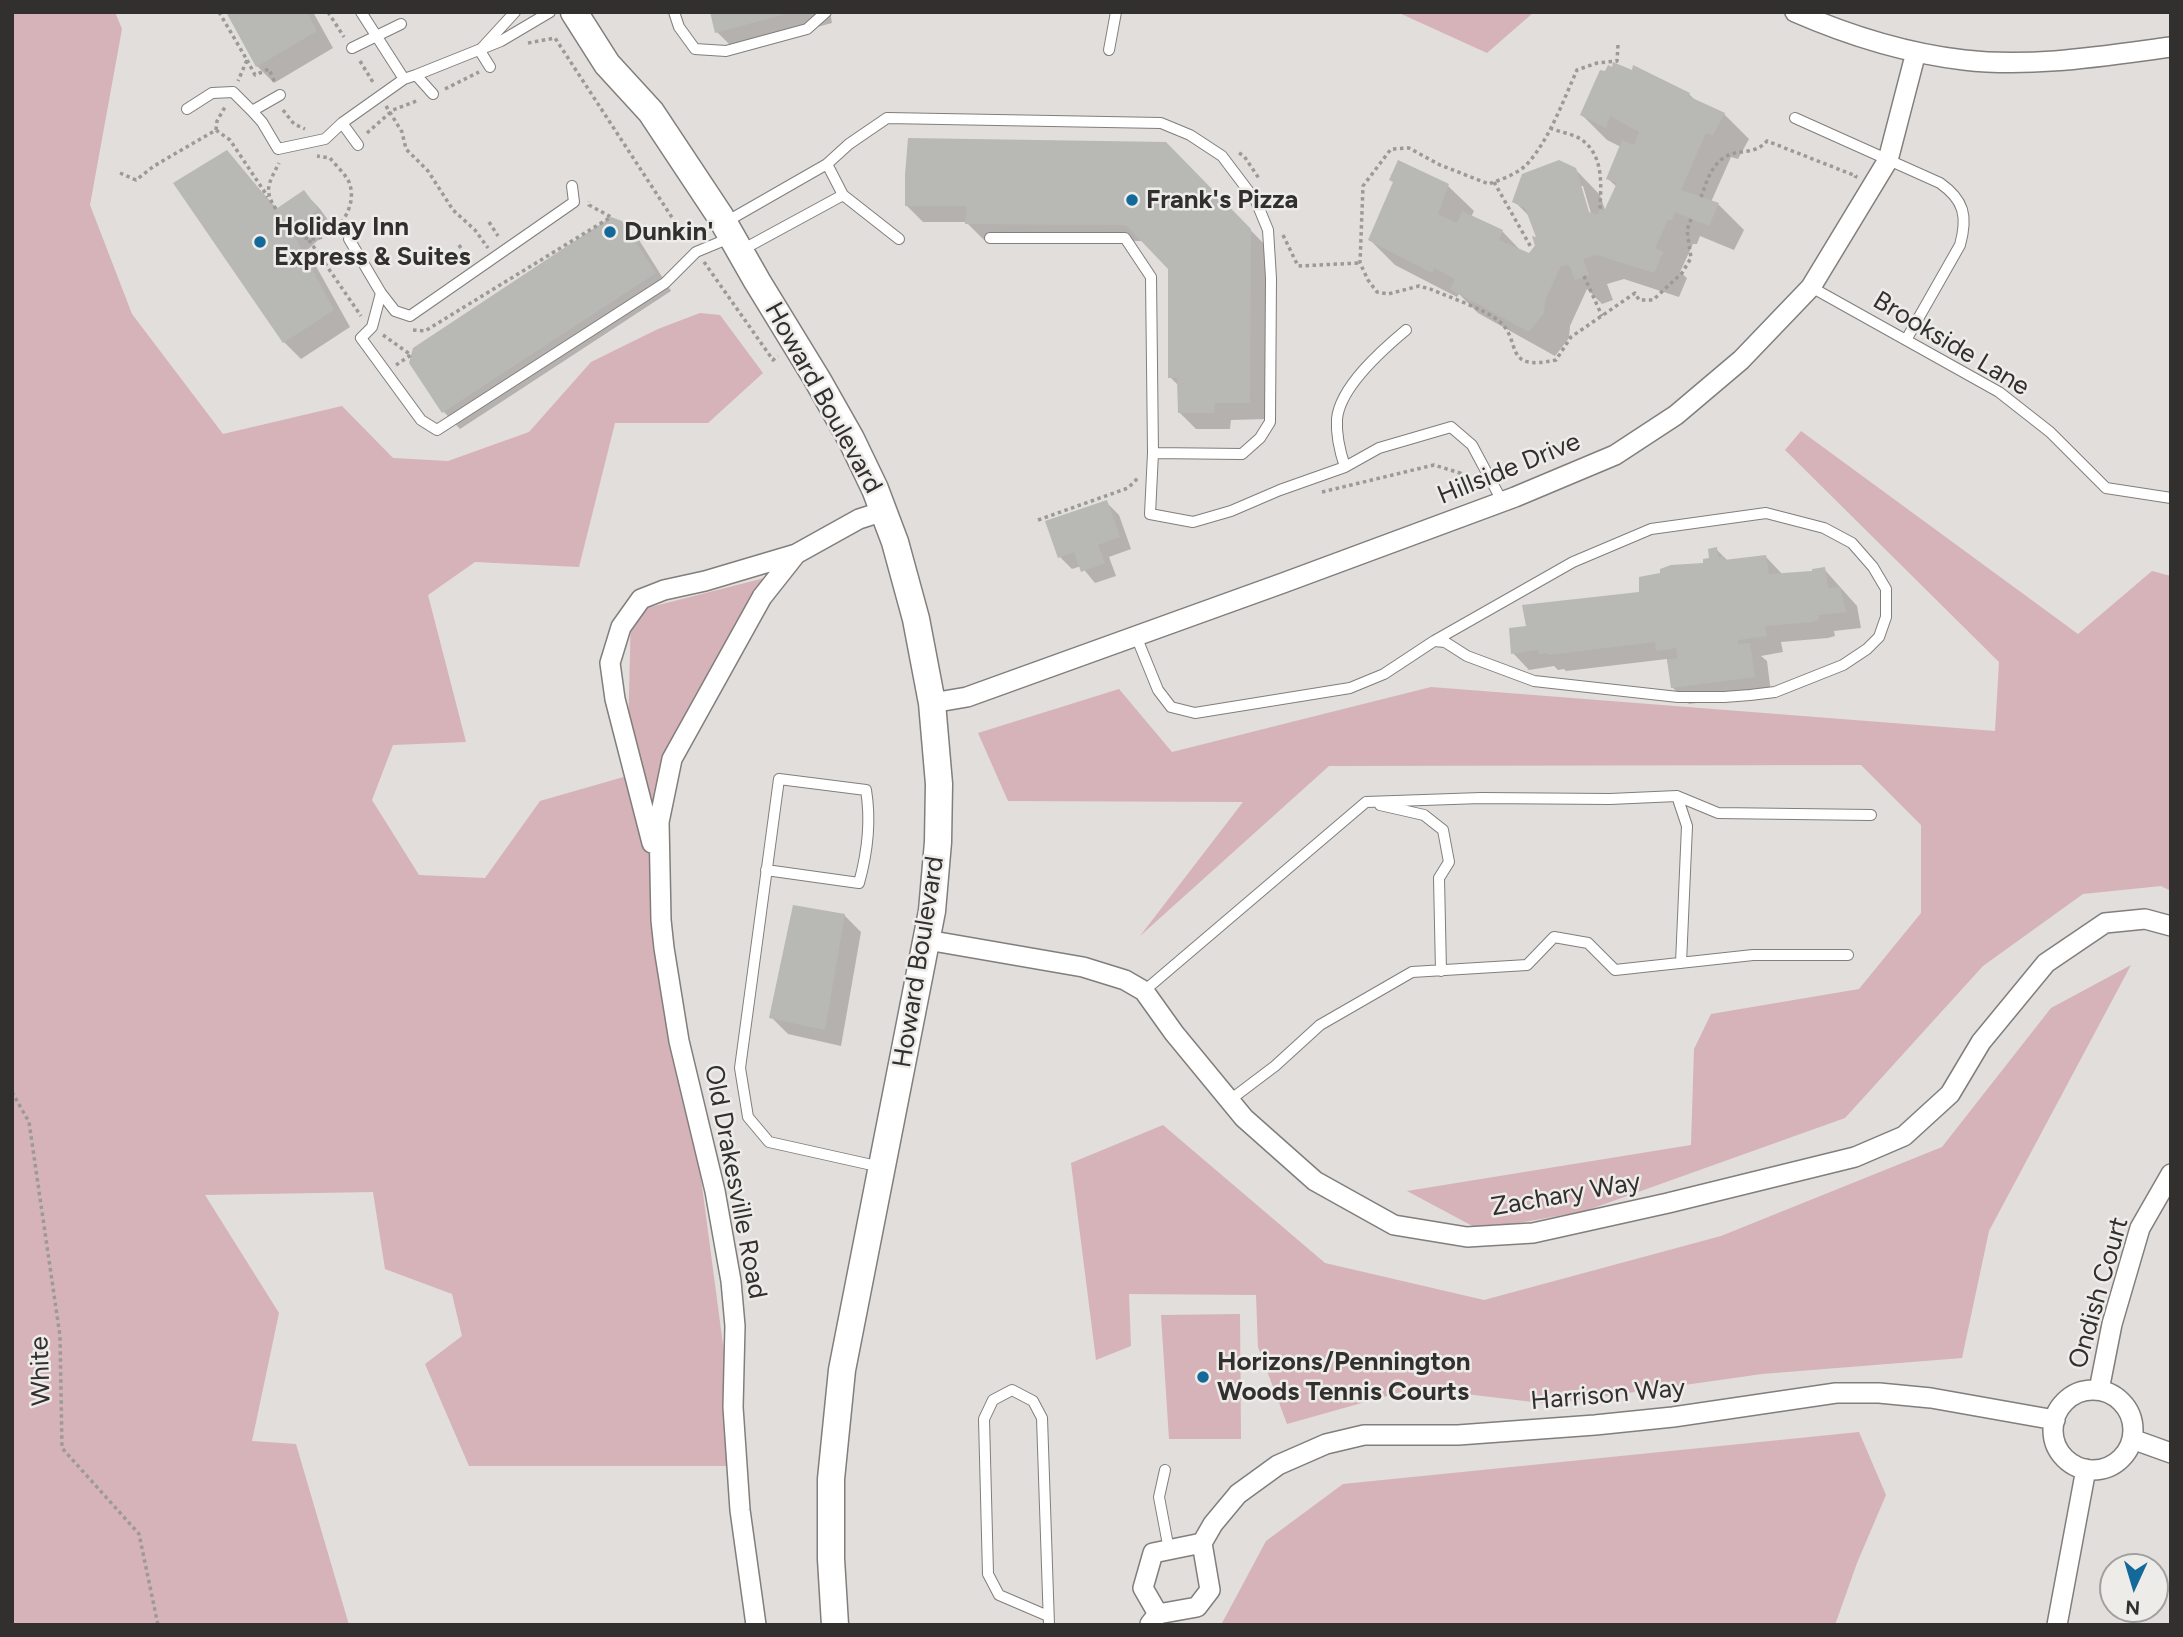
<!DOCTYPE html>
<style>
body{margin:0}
#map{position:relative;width:2183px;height:1637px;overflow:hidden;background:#e1dedb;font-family:Figtree,sans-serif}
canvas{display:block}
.frame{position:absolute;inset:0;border:14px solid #31302f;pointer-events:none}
.north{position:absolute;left:2099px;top:1553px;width:70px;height:70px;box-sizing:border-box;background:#eeece9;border:2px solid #a2a19f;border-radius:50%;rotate:184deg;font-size:19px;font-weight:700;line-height:28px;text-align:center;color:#31302f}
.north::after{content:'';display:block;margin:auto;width:24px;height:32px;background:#136999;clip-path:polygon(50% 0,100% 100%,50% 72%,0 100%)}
</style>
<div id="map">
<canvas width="2183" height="1637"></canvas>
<div class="frame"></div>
<div class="north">N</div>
</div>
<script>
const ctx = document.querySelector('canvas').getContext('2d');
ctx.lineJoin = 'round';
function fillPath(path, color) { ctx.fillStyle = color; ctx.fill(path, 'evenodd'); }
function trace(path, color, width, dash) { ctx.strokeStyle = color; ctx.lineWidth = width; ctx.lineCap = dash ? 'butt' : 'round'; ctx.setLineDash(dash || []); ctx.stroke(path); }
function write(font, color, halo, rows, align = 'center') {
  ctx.font = font + ' Figtree,sans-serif'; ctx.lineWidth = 5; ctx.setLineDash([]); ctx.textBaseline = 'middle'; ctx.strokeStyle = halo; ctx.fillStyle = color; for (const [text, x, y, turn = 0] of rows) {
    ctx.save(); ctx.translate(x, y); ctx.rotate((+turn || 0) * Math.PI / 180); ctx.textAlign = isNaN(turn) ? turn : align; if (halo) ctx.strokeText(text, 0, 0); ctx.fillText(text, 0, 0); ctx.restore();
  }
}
fillPath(new Path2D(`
 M12,12H115L122,29L90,205L132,314L223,434L342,406L393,458L448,461L529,432L591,362L658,329L700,313L720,315L763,373L708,423H615L579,567L475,562L428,595L466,742L393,745L372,800L419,875L485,878L540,801L627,776L631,612L792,571L677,748L657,845L739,1466H469L425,1364L462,1336L452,1294L385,1269L373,1192L205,1195L279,1313L252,1441L296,1444L349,1625H12Z
 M1397,12H1534L1487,53Z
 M1801,431L2078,634L2152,571L2171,576V891L2161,886L2083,894L1983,966L1845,1118L1585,1211L1480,1230L1407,1191L1691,1145L1694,1049L1711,1014L1859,989L1921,913V825L1861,765L1329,766L1140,936L1243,802L1008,801L978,733L1119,689L1172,752L1431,687L1995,731L1999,662L1785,450Z
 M2131,965L1989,1231L1962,1358L1762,1374L1550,1404L1415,1388L1287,1424L1258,1347L1256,1295L1129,1294L1131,1346L1096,1360L1071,1163L1163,1125L1325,1263L1484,1300L1721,1236L1942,1147L2051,1008Z
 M1240,1314L1241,1439H1169L1161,1315Z
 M1859,1432L1886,1495L1857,1563L1835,1625H1221L1266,1541L1343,1484Z`), '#d6b2b9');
fillPath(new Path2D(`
 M228,12H313L333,48L274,83L257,66Z
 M712,12H830L832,23L734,49L717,32Z
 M1689,94L1697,102L1724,114L1749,139L1738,159L1731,157L1711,202L1719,205L1744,230L1734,250L1700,236L1697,244H1693L1680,272L1687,278L1679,297L1624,279L1607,284L1613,300L1602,304L1587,289L1570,326L1569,338L1555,356L1478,313L1459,294L1457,297L1395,265L1370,240L1395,183L1399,163L1448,186L1474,211L1471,217L1502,231L1522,252L1529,255L1539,239L1531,218L1514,201L1575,169L1600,195L1606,213L1617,187L1608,179L1621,147L1607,140L1582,115ZM1579,186H1583L1593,220L1590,221Z
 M226,152L278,210L304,192L320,209L333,227L307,250L350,327L301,359L284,342Z
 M1183,161L1267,247L1266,419L1231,420L1230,429H1196L1179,412V386L1170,377V269L1144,241L984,240L966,222H923L906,205Z
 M621,223L639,240L671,291L460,429L444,412L411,363Z
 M1106,502L1119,515L1131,549L1109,557L1116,576L1095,583L1081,566L1072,569L1060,557Z
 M1716,549L1729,562L1766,557L1783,575L1814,572L1824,569L1857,606L1861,628L1834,631L1835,636L1828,638L1781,642L1783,652L1761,656L1767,661L1771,693L1689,704L1672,687L1667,659L1566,671L1564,669L1558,670L1554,666L1529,670L1513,653L1528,628L1641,594L1705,565L1711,560Z
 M844,915L861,932L841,1046L788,1034L771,1017Z`), '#0003');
fillPath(new Path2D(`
 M226,12H307L317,31L256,67Z
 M710,12H789V13L715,33Z
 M1613,62L1632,70L1633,65L1690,93L1688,96L1725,113L1713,135L1706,133L1681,190L1719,203L1709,226L1675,212L1672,220H1668L1655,248L1663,252L1654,273L1597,255L1583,259L1589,275L1575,280L1569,265L1561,266L1545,300L1544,313L1529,332L1450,289L1455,279L1434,268L1432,273L1368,240L1393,182L1389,180L1398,160L1449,184L1438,214L1457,223L1462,211L1503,230L1499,240L1529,253L1535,246L1532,236L1536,237L1525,208L1512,202L1522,174L1559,160L1576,168L1589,212L1597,215L1600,209L1604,211L1617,183L1606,179L1622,140L1634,145L1639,132L1610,116L1606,128L1580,115L1600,70L1605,71L1608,65L1612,67Z
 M908,138L1166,142L1251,229L1250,403H1215L1214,413H1178L1177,378H1168V269L1126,225L965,224L967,206H905V175Z
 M227,150L276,209L304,190L318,209L292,232L334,310L283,343L173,183Z
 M611,217L622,221L656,273L442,413L409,363L413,348Z
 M1107,500L1120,537L1098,545L1105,563L1081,572L1074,552L1058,558L1045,521Z
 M1717,547L1718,557H1724V560L1766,555L1769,574L1812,571V569L1825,567L1828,588L1840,587L1846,612L1818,615L1819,620L1811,622L1765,626L1767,636L1738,640V644L1750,643L1755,677L1671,688L1667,660L1678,658L1676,648L1656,651L1655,642L1548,655L1547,653L1539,654L1538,650L1511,654L1509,628L1526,626L1522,605L1639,592V577L1660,573V569L1671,565L1703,563V559L1709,558L1708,549Z
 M793,905L845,914L825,1030L769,1018Z`), '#b8b8b4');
const lane = new Path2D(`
 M361,12L404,79
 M674,12L679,27L695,49L726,51L807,29L826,12
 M352,48L401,24
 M482,48L515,12
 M1109,50L1116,12
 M480,51L490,67
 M433,94L416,75L501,41L550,12
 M280,95L252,111L262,122L278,149L325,139L342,123
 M187,109L212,93L233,92L252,111
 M1795,118L1940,183C1964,200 1968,216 1960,245L1906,340
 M358,145L342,123L404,79L416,75
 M724,223L827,164
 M990,238H1125L1151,277L1153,453L1150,514L1193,522L1231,511L1280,490L1345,467L1379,448L1451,427L1472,445L1502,501
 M349,239L381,293L395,311L410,316L574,202L572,186
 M899,239L843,195L827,164L849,144L887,118L1161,123L1190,135L1222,156L1256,201L1268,230L1271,278L1270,422L1260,438L1242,454L1153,453
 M740,251L843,195
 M1811,287L1999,392L2050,432L2106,488L2171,498
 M381,293L372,327L361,338L421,420L437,430L665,283L696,252L732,237
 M1345,467C1340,452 1336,435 1337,419C1340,387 1382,350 1406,330
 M1136,636L1158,690L1171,707L1195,713L1350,688L1384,674L1434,641L1573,562L1651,529L1766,513L1824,528L1852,543L1873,567L1886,589V617L1879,637L1867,649L1843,665L1775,692L1750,695L1724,697H1678L1534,681L1467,656L1445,642L1434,641
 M1677,796L1687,826L1681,963
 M1380,805L1424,815L1443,830L1449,862L1439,878L1441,971
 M766,870L859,883C867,854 871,820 866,790L779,779L740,1068L748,1117L769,1142L881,1167
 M1144,991L1366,802L1481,798L1610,799L1677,796L1718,813L1871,815
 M1230,1100L1275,1066L1320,1025L1412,972L1527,965L1554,937L1588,943L1615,970L1753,955H1848
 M1165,1470L1159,1497L1169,1550
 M1048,1616L999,1595L988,1574L984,1419L993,1400L1012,1390L1033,1401L1042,1418C1044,1487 1047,1556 1049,1625`);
const street = new Path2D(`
 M1795,12C1850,36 1904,53 1964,60C2032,68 2103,56 2171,47
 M932,703L967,697L1283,583L1515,497L1615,455L1676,415L1741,360L1811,287L1888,160L1916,52
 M652,843L615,699L610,663L621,627L641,599L664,590L705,581L796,554
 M927,940L1083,967L1125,980L1144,991L1174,1033L1244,1118L1315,1181L1394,1225L1467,1237L1533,1233L1668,1203L1855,1157L1904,1136L1950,1094L1981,1042L2046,963L2105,923L2145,919L2171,926
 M2053 1430a40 40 0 1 1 80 0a40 40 0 1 1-80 0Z
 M2099,1390L2112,1324L2140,1228L2171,1174
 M2132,1439L2171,1453
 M1158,1614L1197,1607L1210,1590L1202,1543L1213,1524L1238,1494L1278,1465L1326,1444L1364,1435H1458L1595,1425L1673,1417L1836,1393H1879L1931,1398L2055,1420
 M1150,1624L1158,1614L1143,1588L1153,1553L1202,1543
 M756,1625L740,1510L733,1407L735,1326L731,1281L715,1191L679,1041L664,948L661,920L659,822L672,759L762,597L796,554L859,519L884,511
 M2057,1625L2086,1469`);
const secondary = new Path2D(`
 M574,12L607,64L651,112L720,216L757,281L817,379L851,439L875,489L895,542L916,619L932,703L939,784L938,842L932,911L842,1370L831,1479V1559L835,1625`);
trace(lane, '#817e7c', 12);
trace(street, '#817e7c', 22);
trace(secondary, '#817e7c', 29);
trace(new Path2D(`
 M219,12L247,60L238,81
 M328,12L344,37
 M528,43L555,38L688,242
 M1618,45L1617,61L1597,63L1577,70C1563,101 1550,138 1528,163C1518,174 1502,179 1489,184L1440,165L1409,148L1391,149L1363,186L1360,263L1368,280L1377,292L1388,294L1419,286L1430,289C1449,297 1484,309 1499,321C1523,341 1501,372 1556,360L1571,337L1635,293L1639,300H1653L1682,273L1691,258L1687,230L1691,219
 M247,60L255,75L269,69L275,83
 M360,61L374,84
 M445,89L479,72
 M386,106L402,132L406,149L428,171L453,210L475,230L488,248
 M283,110L294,124L305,129
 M1550,128C1559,132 1574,134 1582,140C1604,156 1601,185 1600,209
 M216,130L217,121L225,107
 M367,133L393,110L419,100
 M1239,153L1244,156L1260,180
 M120,173L136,180L154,166L216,130L230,140L268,197
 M1494,182L1532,249
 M1701,197C1706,184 1710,168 1722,159C1737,147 1753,157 1767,141L1856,176L1855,178
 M276,209C263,190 269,183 279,163
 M489,222L498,236
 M292,232C298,235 306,240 313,239C337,237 357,208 350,185C348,176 336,166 330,158L317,156
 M1283,235L1298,266L1360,263
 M309,240L361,316
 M459,245L467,258
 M704,262L773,360L778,356
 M1584,276L1602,316
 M413,330L425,331L611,217L589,205V201
 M383,335L411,355L396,365
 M1322,492L1434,465L1460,473L1475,488L1480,486
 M1038,520L1128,488L1138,478
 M12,1092L29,1122L60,1336L62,1448L139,1534L158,1625`), '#9c9a97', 3.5, [3.5, 3.5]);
trace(lane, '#fff', 10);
trace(street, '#fff', 19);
trace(secondary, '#fff', 26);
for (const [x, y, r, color] of [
 [1132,200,7,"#136999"],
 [610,232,7,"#136999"],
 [260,242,7,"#136999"],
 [1203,1377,7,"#136999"]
]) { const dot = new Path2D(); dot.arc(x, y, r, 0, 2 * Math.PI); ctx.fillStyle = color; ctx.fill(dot); trace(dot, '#eeece9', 2.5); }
write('bold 26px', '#31302f', '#eeece9', [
 ["Frank's Pizza",1146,200],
 ["Holiday Inn",274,227],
 ["Express & Suites",274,257],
 ["Dunkin'",624,232],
 ["Horizons/Pennington",1217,1362],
 ["Woods Tennis Courts",1217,1392]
], 'left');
write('26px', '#31302f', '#eeece9', [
 ["Brookside Lane",1951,344,31],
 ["Howard Boulevard",823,398,61],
 ["Hillside Drive",1509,469,-22],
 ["Howard Boulevard",919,962,-81],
 ["Old Drakesville Road",735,1182,79],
 ["Zachary Way",1566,1195,-10],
 ["Ondish Court",2099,1293,-74],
 ["White",41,1371,-92],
 ["Harrison Way",1608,1395,-5]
]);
</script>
